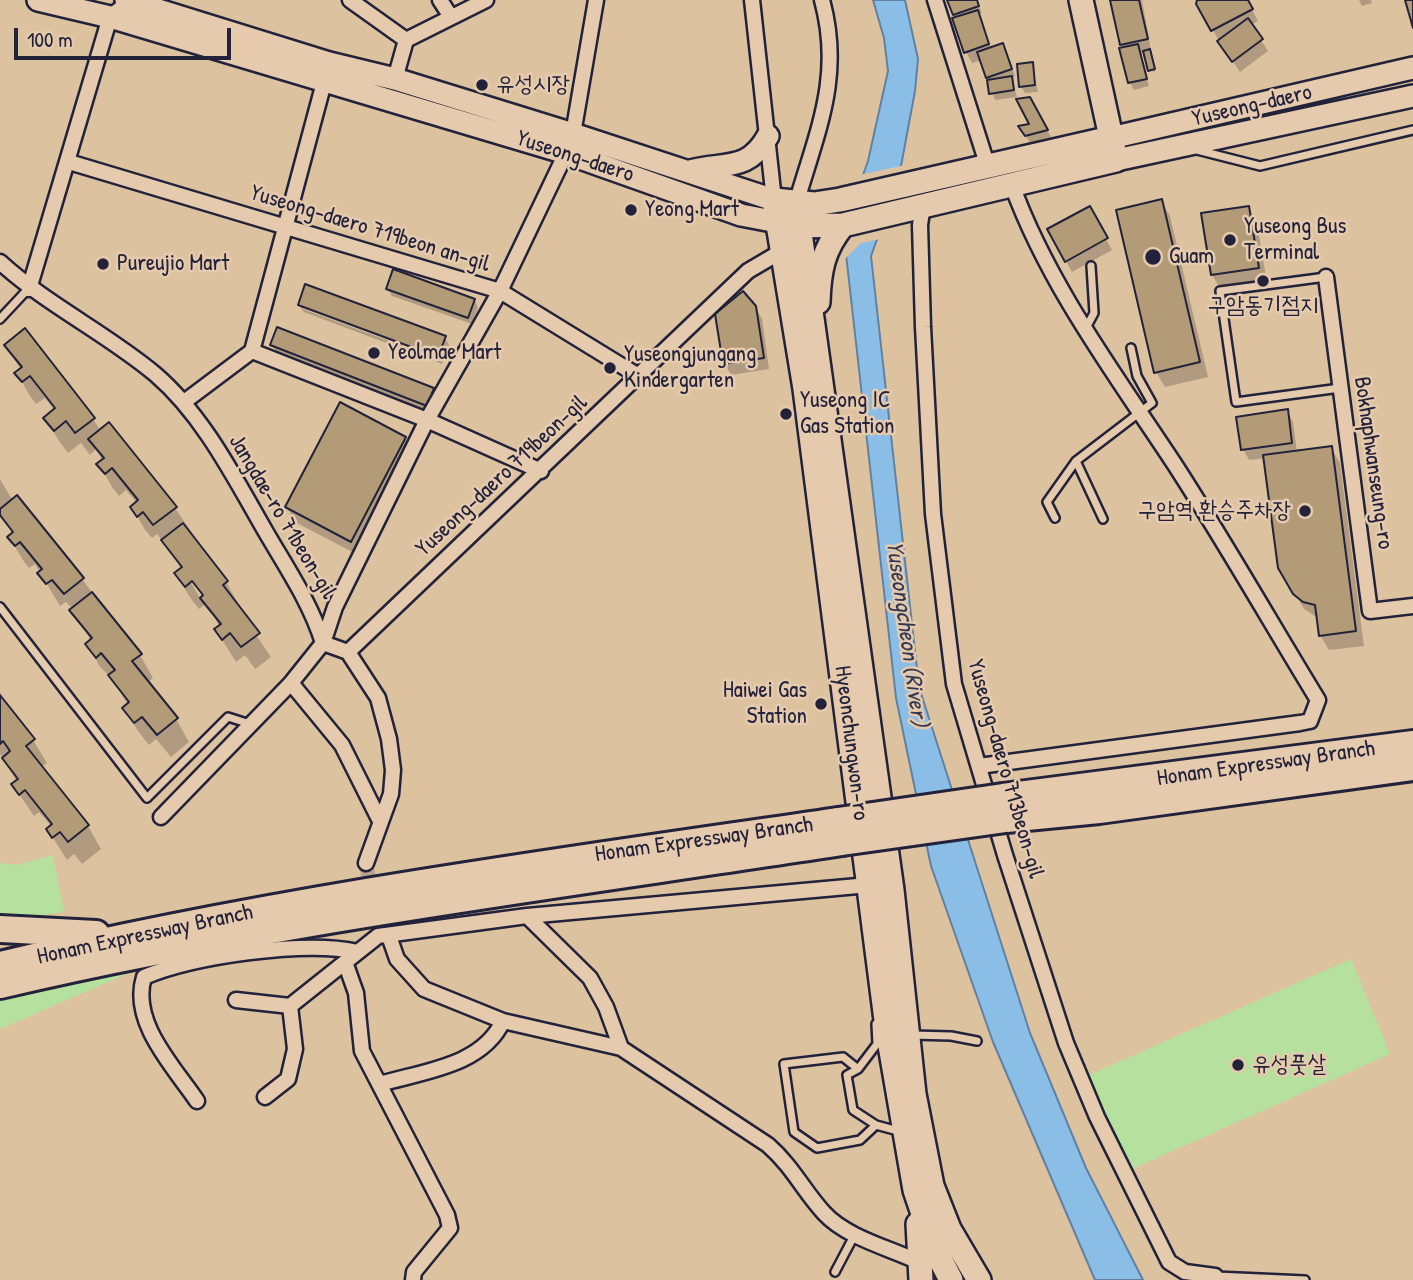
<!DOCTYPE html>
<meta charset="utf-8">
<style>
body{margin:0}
#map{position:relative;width:1413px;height:1280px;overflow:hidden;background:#ddc2a0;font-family:"Patrick Hand",sans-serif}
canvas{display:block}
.scale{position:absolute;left:14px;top:28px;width:217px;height:32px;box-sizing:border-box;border:4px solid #22223b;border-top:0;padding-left:9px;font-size:21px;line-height:24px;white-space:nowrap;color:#22223b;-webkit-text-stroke:5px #e6caad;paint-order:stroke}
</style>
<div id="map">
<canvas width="1413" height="1280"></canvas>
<div class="scale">100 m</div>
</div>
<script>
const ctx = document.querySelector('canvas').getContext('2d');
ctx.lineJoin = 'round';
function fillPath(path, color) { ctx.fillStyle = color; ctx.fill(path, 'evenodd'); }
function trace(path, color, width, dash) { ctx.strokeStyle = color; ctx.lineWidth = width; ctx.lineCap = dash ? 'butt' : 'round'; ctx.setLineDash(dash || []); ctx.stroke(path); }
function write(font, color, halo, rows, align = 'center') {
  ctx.font = font + ' "Patrick Hand","Poor Story",sans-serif'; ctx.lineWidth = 5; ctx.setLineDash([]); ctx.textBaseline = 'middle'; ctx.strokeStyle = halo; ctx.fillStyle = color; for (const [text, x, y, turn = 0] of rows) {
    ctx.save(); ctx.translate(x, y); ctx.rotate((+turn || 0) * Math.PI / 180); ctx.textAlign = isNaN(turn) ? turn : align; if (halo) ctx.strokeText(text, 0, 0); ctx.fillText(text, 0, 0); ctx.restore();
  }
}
fillPath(new Path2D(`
 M53,855L64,912L0,921V863L17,865Z
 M1351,959L1390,1054L1130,1170L1087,1076Z
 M128,964L129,973L0,1029V994Z`), '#b5e09d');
const water = new Path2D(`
 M873,0H905L918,59L915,91L898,182L871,256L919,687L1030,1033L1086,1168L1143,1280H1095L993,1042L931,866L896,698L846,254L854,200L868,161L888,71L884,38Z`);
fillPath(water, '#8bbee7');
trace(water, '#6180a2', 2);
fillPath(new Path2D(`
 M905,165L881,239L861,243L844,260L850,200L859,175Z`), '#ddc2a0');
fillPath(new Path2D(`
 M949,0H977L982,13L978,14L992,49L1003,45L1007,52L1015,76L1011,77L1017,97L995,100L982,60L972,63L966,52Z
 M1111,0H1142L1155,72L1150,70L1145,52L1141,53L1149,86L1134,90L1130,83Z
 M1199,0H1247L1258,21L1251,25L1268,51L1240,72L1219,41L1198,3Z
 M1359,0H1371L1372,3L1362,6Z
 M1032,64L1038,92L1025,93L1021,86Z
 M1029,99L1051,137L1030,143L1021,127L1032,125Z
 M1161,201L1170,216L1208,377L1165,387L1156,372Z
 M1248,207L1257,223L1267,283L1221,290L1212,275Z
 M1089,208L1112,250L1072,272L1049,230Z
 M306,286L445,338L449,345L444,358L303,305V309L443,361L442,364L304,312L299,305Z
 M388,289L474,300L478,307L472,324L392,296Z
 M755,307L762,319L769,369L731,375L725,364Z
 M6,345L93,419L101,431L175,508L226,582L239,605L237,607L271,657L255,669L245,655L236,662L216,630L220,627L206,603L199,609L189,596L176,573L181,569L166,545L157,534L152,538L145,530L132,507L137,503L126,490L119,496L112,487L99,464L103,461L96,449L90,455L81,443L68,453L59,441L45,418L55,411L45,398L36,404L30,396L17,373L21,370ZM189,572L205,598H200L186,574Z
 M272,345L432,390L437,397L431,412L276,352Z
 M1287,411L1293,422L1297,452L1331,448L1340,463L1364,646L1329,650L1320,635L1318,618L1304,609L1279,567L1265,458L1249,460L1243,449Z
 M405,438L414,454L360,556L295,522L287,507Z
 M0,479L13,501L82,579L140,655L153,678L147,683L176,719L189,742L171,757L156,739L149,745L138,731L124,708L128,705L112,678L101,668L87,645L91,641L73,609L66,602L60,606L35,564L29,568L23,560L9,537L13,534L0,515Z
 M0,692L4,703L33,740L47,763L41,767L88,826L101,849L82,864L74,854L67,860L48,830L52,827L39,812L34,816L13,785L17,782L0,754Z`), '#0003');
const building = new Path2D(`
 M947,0H977L979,6L953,15Z
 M1110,0H1139L1148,39L1120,45Z
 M1197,0H1248L1253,9L1211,31L1196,4Z
 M1405,0H1413V28Z
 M978,10L989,44L964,53L952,18Z
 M1248,18L1263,39L1232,62L1217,41Z
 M1003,43L1012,69L986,78L977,52Z
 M1138,44L1147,79L1128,83L1119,48Z
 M1150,49L1155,69L1148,71L1143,51Z
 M1033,62L1035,85L1019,87L1017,64Z
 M1012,76L1014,90L989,94L987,80Z
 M1030,97L1048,130L1025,136L1018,126L1029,124L1016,99Z
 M1162,199L1200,362L1154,373L1116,210Z
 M1090,206L1108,238L1065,262L1047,229Z
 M1249,206L1259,268L1211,275L1201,213Z
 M393,269L475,299L468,318L386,289Z
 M305,284L446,336L438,357L298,305Z
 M743,291L756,306L764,358L723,364L715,314Z
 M277,327L434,388L427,406L270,345Z
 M25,328L95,418L75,433L66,421L54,431L43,418L55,408L30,376L22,382L14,373L22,367L4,345Z
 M340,402L406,437L351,542L285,507Z
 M1288,409L1292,443L1241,450L1236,417Z
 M109,422L177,507L153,525L143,512L137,517L130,507L138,500L112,468L105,474L96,464L104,458L88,439Z
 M1332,446L1356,631L1319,636L1315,605L1303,602L1293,594L1278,568L1263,455Z
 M17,495L84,578L64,594L52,580L46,584L37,573L42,569L20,542L15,546L7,537L13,532L0,515V509Z
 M183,523L228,581L223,585L260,633L241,647L230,633L222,640L214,629L221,624L200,598L203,595L192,581L185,587L174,573L182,567L161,540Z
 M92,592L142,654L132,661L178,718L157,735L142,717L134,723L122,708L129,702L108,675L115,670L101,653L96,658L85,644L92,638L69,610Z
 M0,695L35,739L26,746L89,825L68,842L60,832L52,838L46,829L52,824L25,790L19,795L11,784L18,779L2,758L10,751L3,741L0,744Z`);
fillPath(building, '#b29b76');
trace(building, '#22223b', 2);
trace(new Path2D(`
 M366,863L377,926`), '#b8a28c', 14, [14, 7]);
const lane = new Path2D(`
 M1197,150L1260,166L1413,130
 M1326,277L1220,291L1236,402L1340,388
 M0,319L28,289
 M1086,328L1094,313L1091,266
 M1076,461L1103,519
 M1055,518L1047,502L1076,461L1152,403L1137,376L1131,348
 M0,607L147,798L228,717L250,724
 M876,1024L877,1044L858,1069L843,1057L784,1064L794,1132L817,1148L860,1140L876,1125L902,1132
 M912,1035L951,1036L977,1041
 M858,1069L847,1075L853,1110L876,1125
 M835,1272L855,1234
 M1216,1276L1305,1280`);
const street = new Path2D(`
 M350,0L406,40
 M440,0L451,17
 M752,0L774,200
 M935,0L988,167
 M406,40L486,0
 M395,79L406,40
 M573,134L596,0
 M69,162L500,291L640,377
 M796,204C817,131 843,77 822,0
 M923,205L920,225L923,327L933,514L954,684L1005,855L1066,1043L1097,1117L1169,1262L1185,1272L1215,1276L1217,1280
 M0,262C47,305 106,333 155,374C204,416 235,479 267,534C288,570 311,604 323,643L348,652L378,698L389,739L393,770L391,794L366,863
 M1326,277L1370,611L1413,606
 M29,289L110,17L131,0
 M252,351L427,420L541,471
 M184,402L252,351L326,75
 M348,652L748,271L782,251
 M291,683L342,745L380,821
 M979,766L1300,723L1310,721L1318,700C1271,623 1226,544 1177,468C1118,378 1049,287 1012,185
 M161,817L291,683L323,643L335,607L427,420L500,291L566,153
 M527,916L590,978L606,1007L621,1048
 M389,936L397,959L424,989L503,1021L621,1048L768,1145C793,1167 803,1190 824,1213C847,1238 890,1248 921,1263
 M345,962L356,993L362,1051L447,1215L450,1228L414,1272L413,1280
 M236,1000L290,1006L378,936L527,916L869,885
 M380,1084C424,1071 482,1066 503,1021
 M265,1097L288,1079L295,1049L290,1006
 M197,1101C174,1067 130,1022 144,977C194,956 305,940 358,952`);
const secondary = new Path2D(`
 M38,0L110,17L566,153L741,215L793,225
 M126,0L329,63L395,79L573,134L774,200
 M1111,138L1413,68
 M1116,160L1413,96
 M690,171C725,162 748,172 768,136`);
const primary = new Path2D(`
 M796,204L892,890L914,1094L932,1186L949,1229L979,1280
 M798,226L843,225L1116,160L1081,0
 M818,302C819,271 823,249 843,225
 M918,1224L921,1280
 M951,1280L935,1249L915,1190L887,1028L805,389L774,200L814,204L840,200L1111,138`);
const highway = new Path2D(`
 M1003,797L1413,744
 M1006,819L1099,810L1413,767
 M0,929L96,934
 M0,965C276,899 558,862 838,821
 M0,985C277,920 561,885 842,842`);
trace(lane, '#22223b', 12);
trace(street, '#22223b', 19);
trace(secondary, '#22223b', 26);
trace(primary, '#22223b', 28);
trace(highway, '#22223b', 32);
trace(lane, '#e6caad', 7);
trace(street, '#e6caad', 14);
trace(secondary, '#e6caad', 21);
trace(primary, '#e6caad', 23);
trace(highway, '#e6caad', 26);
const highwayBridge = new Path2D(`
 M838,821L1003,797
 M842,842L1006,819`);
trace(highwayBridge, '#22223b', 32, []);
trace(highwayBridge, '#e6caad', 26);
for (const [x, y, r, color] of [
 [482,85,7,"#22223b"],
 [631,210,7,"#22223b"],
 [1230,240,7,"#22223b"],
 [1153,257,9,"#22223b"],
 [103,264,7,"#22223b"],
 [1263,281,7,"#22223b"],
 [374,353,7,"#22223b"],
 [610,368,7,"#22223b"],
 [786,414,7,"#22223b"],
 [1305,511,7,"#22223b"],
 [821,704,7,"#22223b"],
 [1238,1065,7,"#22223b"]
]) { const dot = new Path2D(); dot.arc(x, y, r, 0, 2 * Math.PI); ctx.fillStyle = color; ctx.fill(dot); trace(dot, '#e6caad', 2.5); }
write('23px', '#22223b', '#e6caad', [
 ["유성시장",496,85],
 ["Yeong Mart",645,210],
 ["Yuseong Bus",1244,227],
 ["Terminal",1244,253],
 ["Guam",1169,257],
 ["Pureujio Mart",117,264],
 ["구암동기점지",1263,306,"center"],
 ["Yeolmae Mart",388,353],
 ["Yuseongjungang",624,355],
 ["Kindergarten",624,381],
 ["Yuseong IC",800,401],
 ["Gas Station",800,427],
 ["구암역 환승주차장",1291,511,"right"],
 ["Haiwei Gas",807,691,"right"],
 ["Station",807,717,"right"],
 ["유성풋살",1252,1065]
], 'left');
write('23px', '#22223b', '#e6caad', [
 ["Yuseong-daero",1252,106,-13],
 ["Yuseong-daero",575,157,18],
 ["Yuseong-daero 719beon an-gil",370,229,17],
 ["Bokhaphwanseung-ro",1373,463,82],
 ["Yuseong-daero 719beon-gil",502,476,-43],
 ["Jangdae-ro 71beon-gil",282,517,59],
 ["Hyeonchungwon-ro",851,743,83],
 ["Honam Expressway Branch",1266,764,-8],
 ["Yuseong-daero 713beon-gil",1005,769,74],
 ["Honam Expressway Branch",704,840,-8],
 ["Honam Expressway Branch",145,935,-12]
]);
write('italic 24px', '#323955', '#e6caad', [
 ["Yuseongcheon (River)",906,634,82]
]);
</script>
